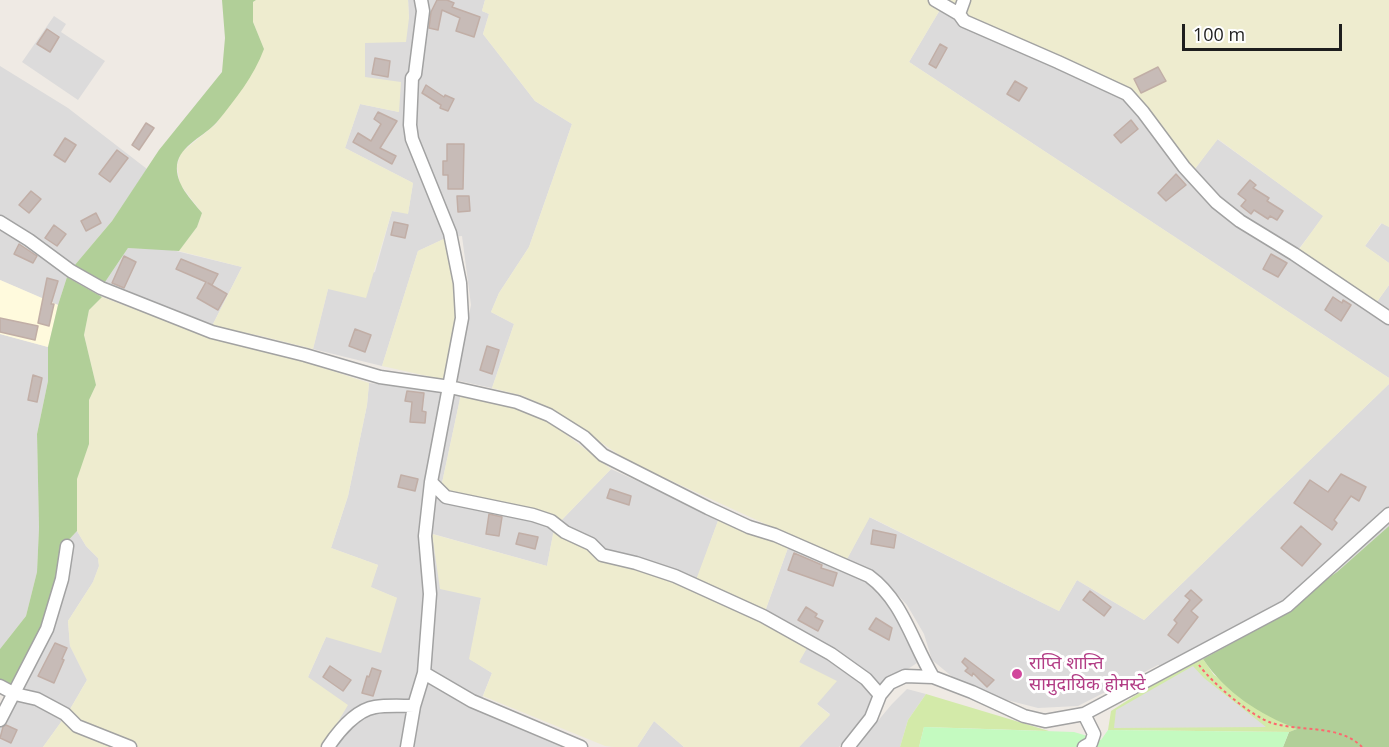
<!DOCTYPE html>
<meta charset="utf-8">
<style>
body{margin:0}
#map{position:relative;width:1389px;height:747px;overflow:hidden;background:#efeae4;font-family:"Open Sans",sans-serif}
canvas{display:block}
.scale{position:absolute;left:1182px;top:24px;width:160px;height:27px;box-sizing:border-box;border:3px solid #1e1e1e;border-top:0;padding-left:8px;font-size:18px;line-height:21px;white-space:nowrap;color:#1e1e1e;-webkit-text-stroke:4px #fff;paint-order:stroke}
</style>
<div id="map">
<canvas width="1389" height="747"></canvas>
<div class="scale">100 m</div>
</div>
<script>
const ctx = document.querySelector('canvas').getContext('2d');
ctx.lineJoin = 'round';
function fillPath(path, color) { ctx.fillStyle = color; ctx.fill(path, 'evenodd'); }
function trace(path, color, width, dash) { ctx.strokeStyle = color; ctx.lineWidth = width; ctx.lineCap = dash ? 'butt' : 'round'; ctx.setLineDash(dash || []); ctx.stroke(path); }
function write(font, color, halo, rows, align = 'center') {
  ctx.font = font + ' "Open Sans","Noto Sans Devanagari",sans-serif'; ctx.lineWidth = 6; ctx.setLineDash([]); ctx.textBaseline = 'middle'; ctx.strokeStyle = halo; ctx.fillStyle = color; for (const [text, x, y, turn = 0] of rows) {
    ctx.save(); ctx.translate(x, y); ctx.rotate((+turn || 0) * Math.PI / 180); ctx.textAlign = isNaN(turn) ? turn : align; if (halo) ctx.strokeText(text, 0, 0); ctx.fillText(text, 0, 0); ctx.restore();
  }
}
fillPath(new Path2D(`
 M408,0H485L482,11L489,14L483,34L535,101L572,124L529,247L499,293L491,312L514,324L492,388L455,380L471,305L462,236L448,237L418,251L382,366L313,349L328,289L375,272L392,211L408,213L413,183L345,148L360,104L399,112L365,77V42L409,18Z
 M944,3L1128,91L1195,169L1217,139L1324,216L1298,250L1374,306L1389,285V378L909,62Z
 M54,16L66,24L61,32L105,61L78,100L22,62Z
 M0,66L68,108L147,169L112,221L74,266L67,277L58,305L0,280Z
 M1382,223L1389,227V263L1365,246Z
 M128,248L168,249L242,267L212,326L103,285Z
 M0,334L48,347V381L37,434L39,528L37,572L26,616L0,649Z
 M369,383L461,394L439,497L548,522L554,528L611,469L719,518L694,588L554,529L547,566L433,534L481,598L470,659L492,673L478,708L569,747H323L308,677L326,637L397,598L370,587L378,565L331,548L348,496L367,405Z
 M1389,384V526L1337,572L1313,588L1287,613L1203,659L1172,672L1158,665L1078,706L1038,708L995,697L955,679L932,660L924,634L907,605L885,581L846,561L869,517L1059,611L1077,580L1144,620Z
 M77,531L86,546L98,558L99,566L93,582L68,621L70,646L87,680L69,711L43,747H0V712L64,545Z
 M789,545L865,578L892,603L917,663L879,688L863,719L839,747H799L830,714L817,704L799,662L809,643L763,617Z
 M907,689L926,694L908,720L900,747H856L892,704Z
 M654,721L684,747H637Z`), '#dcdbdb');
fillPath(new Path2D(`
 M0,280L58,305L48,347L0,334Z`), '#fffadd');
fillPath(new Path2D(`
 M256,0H408L409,18L406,42L365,43V77L401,82L399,112L360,104L345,148L413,183L408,214L392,211L366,298L328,289L313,349L261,336L212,326L242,267L179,251L197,227L202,213L180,184L177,166L181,153L216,124L264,49L253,22V2Z
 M485,0H1389V227L1381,223L1365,246L1389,263V285L1374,306L1298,251L1323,216L1218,139L1194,170L1146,109L944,3L909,62L1389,378V384L1144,620L1077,580L1059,611L870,517L846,561L628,461L554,410L523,396L492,388L514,324L491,312L499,293L529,247L572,124L535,101L483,34L489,14L482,11Z
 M448,237L456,284V316L445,380L382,366L418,251Z
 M102,297L209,337L303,361L369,383L367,405L348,496L331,548L378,565L371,587L397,598L381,653L326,637L308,677L348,705L323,747H43L69,711L87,680L70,646L68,621L93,582L99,566L98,558L86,546L77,531L76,479L89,444V400L96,385L84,335L89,310Z
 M461,394L513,406L546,419L611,469L554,528L693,588L719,518L789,545L763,617L810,643L799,662L837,681L817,704L830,715L799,747H684L654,721L637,747H614L605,746L483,696L492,673L469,659L481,598L440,589L432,534L547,566L554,529L548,522L439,497Z`), '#eeeccf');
fillPath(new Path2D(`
 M1203,659L1214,675L1298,729L1289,732L1108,730L1111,711L1172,672Z
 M926,694L1049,731L924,727L919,747H900L908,720Z`), '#d3eaa9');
fillPath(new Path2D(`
 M222,0H256L253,2V22L264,49C254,76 235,100 217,122C205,136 180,145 177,165C175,184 191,199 202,213L197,227L179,251L128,248L103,285L74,266L112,221L159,150L222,72L225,38Z
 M67,277L102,297L89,310L84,335L96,385L89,400V444L77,479V531L64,545L44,628L14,688L0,682V649L26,616L37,572L39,528L37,434L48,381V347L58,305Z
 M1389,526V747H1283L1289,732L1297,729C1259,714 1226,693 1203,659L1287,613L1313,588L1337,572Z`), '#b1cf98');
fillPath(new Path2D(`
 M924,727L1074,732L1101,740L1108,730L1289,732L1283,747H919Z`), '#c4fac0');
fillPath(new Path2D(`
 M1193,666L1204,678L1266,727L1114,728L1116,710Z`), '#dedede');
const building = new Path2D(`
 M437,0H447L454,3L452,7L480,17L474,37L456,31L460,18L442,10L438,30L429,28L431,12Z
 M47,29L59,37L50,52L37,44Z
 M940,44L947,48L936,68L929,64Z
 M375,58L390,61L388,77L372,74Z
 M1158,67L1166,81L1141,93L1134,79Z
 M1015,81L1027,88L1019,101L1007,94Z
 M426,85L444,97L445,95L454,99L448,111L440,108L441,105L422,93Z
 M378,112L397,121L380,148L396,156L392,164L353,142L358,133L371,141L381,124L374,119Z
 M1131,120L1138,129L1121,143L1114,135Z
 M146,123L154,128L139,150L132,145Z
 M65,138L76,145L65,162L54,155Z
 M447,144H464L463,189H448V175H443V161H447Z
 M117,150L128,158L110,182L99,174Z
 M1176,174L1186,185L1166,201L1158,193Z
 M1250,180L1256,185L1253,188L1269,198L1267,201L1283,211L1277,220L1270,216L1268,219L1254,210L1251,214L1241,206L1246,200L1238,194Z
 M31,191L41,199L29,213L19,205Z
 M457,196H469L470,211L458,212Z
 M96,213L101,223L86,231L81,221Z
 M394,222L408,225L405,238L391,235Z
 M54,225L66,234L57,246L45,238Z
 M19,244L37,256L33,263L14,254Z
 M1271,254L1287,263L1278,277L1263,269Z
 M124,256L136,262L124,288L112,283Z
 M181,259L218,274L212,285L208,283L227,294L218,310L197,298L206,282L176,269Z
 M47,278L58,281L51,304H54L49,326L38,323Z
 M1333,297L1342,303L1343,300L1351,305L1341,321L1325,310Z
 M0,318L38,326L35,340L0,332Z
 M355,329L371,335L365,352L349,346Z
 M487,346L499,350L492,374L480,370Z
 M33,375L42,378L37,402L28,400Z
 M407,391L424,393L422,411L426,412L425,423L410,422L412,402L405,401Z
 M1341,474L1366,487L1359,501L1351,496L1334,520L1337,523L1332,530L1294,503L1310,480L1328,492Z
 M401,475L418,479L415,491L398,487Z
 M610,489L631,496L629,505L607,498Z
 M489,514L502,517L499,536L486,534Z
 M1301,526L1321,544L1302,566L1281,548Z
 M873,530L896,535L894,548L871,544Z
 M519,533L538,537L535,549L516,544Z
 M794,553L822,565L821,568L837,573L833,586L788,570Z
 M1191,590L1202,600L1191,611L1198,617L1178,643L1168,635L1177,623L1174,620L1190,600L1185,596Z
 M1090,591L1111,607L1104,616L1083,600Z
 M806,607L817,614L815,617L823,621L818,631L798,620Z
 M876,618L892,628L889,640L869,629Z
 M55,643L67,648L62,659L64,660L54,683L38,676Z
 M965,658L994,680L987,687L973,673L972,676L965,671L968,668L962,662Z
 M330,666L351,680L343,691L323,677Z
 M372,668L381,671L373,696L362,693L367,676L369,677Z
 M6,725L17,730L11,743L0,738L3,727Z`);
fillPath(building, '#c7bbb7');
trace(building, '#c1aea6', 1.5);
const minor = new Path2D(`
 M935,0L959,14
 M964,0L959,14L964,21L1058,62L1127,94L1143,112L1184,167L1216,202L1240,221L1294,254L1389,318
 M0,222L29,240L71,271L101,288L212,332L305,355L380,377L450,387L517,402L549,415L584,437L603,455L708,508L749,527L775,535L869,576C903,601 912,642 933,677
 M431,482L446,497L533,515L551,521L565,532L591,544L602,555L636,563L675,576L763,616L831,654L866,679L880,695
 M424,673L472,701L581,747
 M0,686L15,694L37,699L65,714L77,726L130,747
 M1084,714L1094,734L1091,743L1084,747
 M0,720L47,629L62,579L67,546
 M328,747C338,732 356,710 375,707C387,705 401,706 414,706
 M407,747L414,706L424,673L430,594L425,536L431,482L462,318L460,283L450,233L412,139L410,125L412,78L415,74L423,11L421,0
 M848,747L871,718L880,695L890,683L905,676L933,677L972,692L1024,716L1045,721L1084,714L1287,606L1389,514`);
trace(minor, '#a2a2a2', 15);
trace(new Path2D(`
 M1199,665C1212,683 1252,717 1272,723C1301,732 1339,724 1362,747`), '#fc696f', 2, [3, 3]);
trace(minor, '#fff', 12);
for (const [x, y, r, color] of [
 [1017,674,6,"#d1479c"]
]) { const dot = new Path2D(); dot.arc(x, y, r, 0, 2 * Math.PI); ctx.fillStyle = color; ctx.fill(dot); trace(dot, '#fff', 2); }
write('18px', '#b23c85', '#fff', [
 ["राप्ति शान्ति",1029,664],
 ["सामुदायिक होमस्टे",1029,685]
], 'left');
</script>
